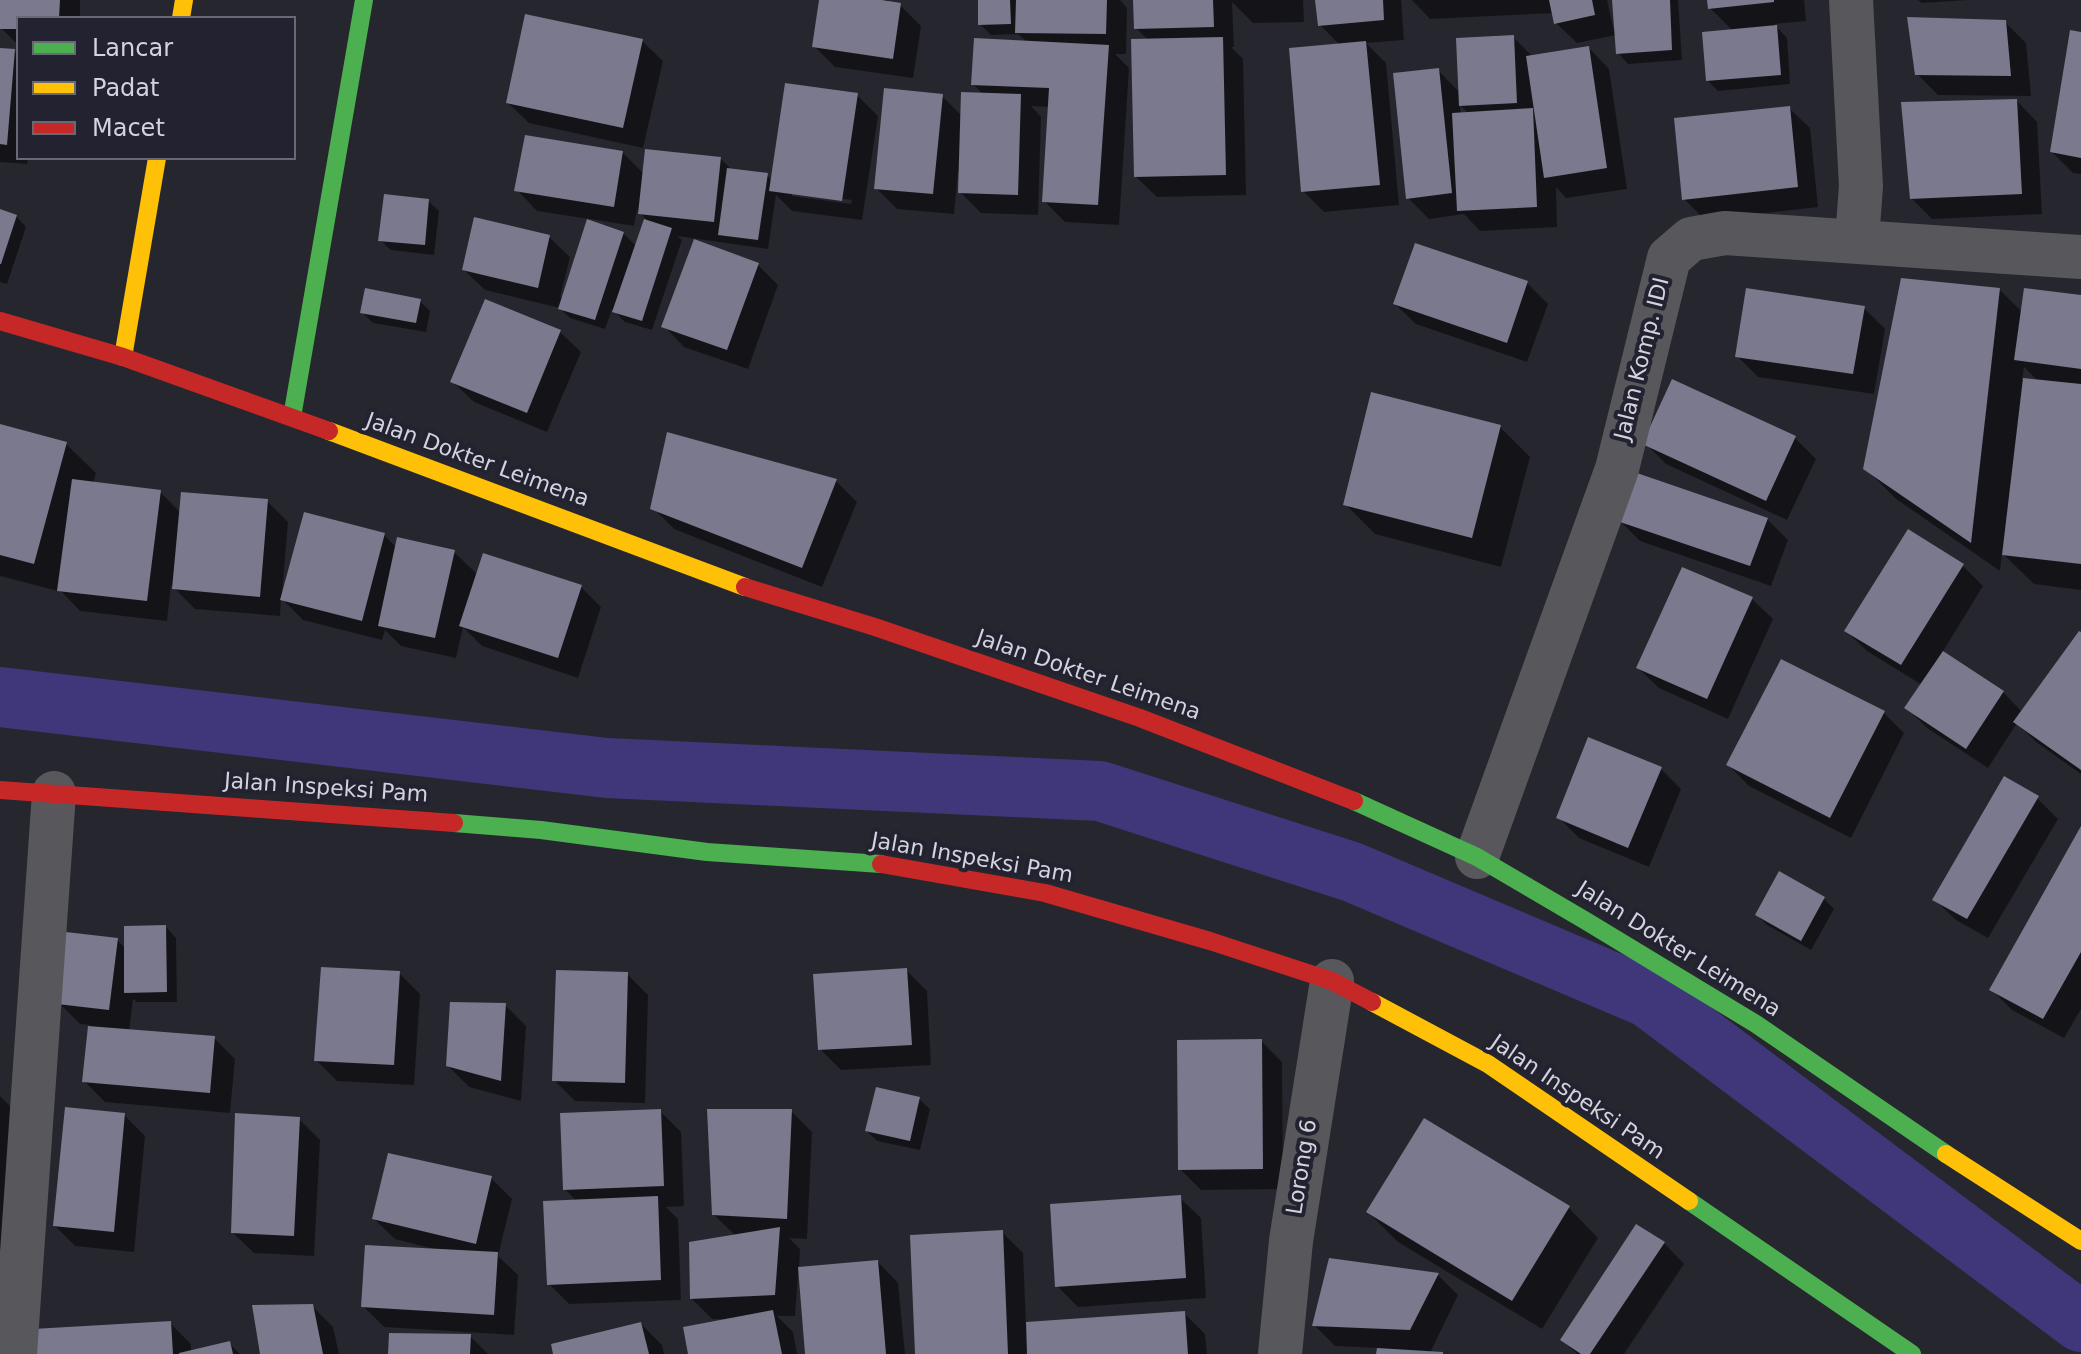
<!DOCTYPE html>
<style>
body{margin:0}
#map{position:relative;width:2081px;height:1354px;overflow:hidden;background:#26262e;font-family:"DejaVu Sans",sans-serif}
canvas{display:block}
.legend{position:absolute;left:16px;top:16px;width:280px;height:144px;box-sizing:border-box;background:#232231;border:2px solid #696976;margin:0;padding:10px 14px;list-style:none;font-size:24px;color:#d3d3dd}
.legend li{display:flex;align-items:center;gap:16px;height:40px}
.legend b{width:40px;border:2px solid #696976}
</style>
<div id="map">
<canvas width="2081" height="1354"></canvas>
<ul class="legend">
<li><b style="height:10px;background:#4caf50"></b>Lancar</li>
<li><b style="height:10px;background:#ffc107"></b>Padat</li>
<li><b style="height:10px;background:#c62828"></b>Macet</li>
</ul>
</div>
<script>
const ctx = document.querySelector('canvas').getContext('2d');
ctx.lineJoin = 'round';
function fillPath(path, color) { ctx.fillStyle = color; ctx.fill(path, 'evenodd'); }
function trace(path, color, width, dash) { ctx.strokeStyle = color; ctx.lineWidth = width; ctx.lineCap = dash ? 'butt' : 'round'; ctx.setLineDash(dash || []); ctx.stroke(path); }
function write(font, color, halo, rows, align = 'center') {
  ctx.font = font + ' "DejaVu Sans",sans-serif'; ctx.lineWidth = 8; ctx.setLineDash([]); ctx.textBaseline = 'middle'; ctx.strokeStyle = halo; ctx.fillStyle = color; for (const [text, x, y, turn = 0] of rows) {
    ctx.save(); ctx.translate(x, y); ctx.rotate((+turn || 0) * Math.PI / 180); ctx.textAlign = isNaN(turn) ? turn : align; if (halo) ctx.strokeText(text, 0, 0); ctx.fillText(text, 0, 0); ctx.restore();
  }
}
fillPath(new Path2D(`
 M0,0H80V18H18V45L1,28Z
 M821,0H888L887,3L900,5L921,26L913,78L835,67L814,46Z
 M980,0H1120L1127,8L1126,54H1115L1129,68L1119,225L1065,222L1044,201L1050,107L1031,106L1041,117L1038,215L981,213L960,192L961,172H958L954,214L897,209L877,189L942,96L962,116L984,95L973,84L1028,43L1018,34L991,35L980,24Z
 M1135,0H1303L1304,22L1253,23L1232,2L1234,47H1231L1243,59L1246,195L1157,197L1136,177L1148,40L1136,28Z
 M1317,0H1401L1404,40L1366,43L1386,63L1399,205L1324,212L1303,191L1340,45L1320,25Z
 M1412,0H1607L1614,31H1616L1614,0H1678L1682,60L1628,64L1618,53L1616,35L1577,43L1556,23L1554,13L1430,19Z
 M1709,0H1804L1806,21L1774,24L1787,38L1790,84L1718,91L1708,81L1733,31L1710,8Z
 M1918,0H1968L1922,3Z
 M2005,22L2026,43L2031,96L1938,95L1917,74Z
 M2081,34V174L2073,173L2052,152Z
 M1513,37L1533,57L1589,48L1609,69L1627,189L1566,198L1556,187L1557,227L1480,231L1464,214L1429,219L1408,198L1438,70L1460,93ZM1460,105L1469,114H1461Z
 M642,41L663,61L643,148L529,123L508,103Z
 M0,50L14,51L18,55V158H28L27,164L0,162Z
 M857,95L878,116L862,220L792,211L776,195L768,249L677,236L682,240L652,330L625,322L612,309L605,329L570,318L560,308L485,290L464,270L549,237L570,257L560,297L563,298L589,219L537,211L517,190L622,152L644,174L721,159L732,170L767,175L772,181ZM792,192L852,200L851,204L792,196ZM637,210L646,219L636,246L623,233L589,222L590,219L634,226Z
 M2017,101L2037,122L2042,214L1932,219L1911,198Z
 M1789,108L1810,128L1818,207L1705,220L1684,199Z
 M428,201L439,211L434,255L391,250L380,240Z
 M0,211L16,216L26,227L7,284L0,282Z
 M758,265L778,285L748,369L684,347L664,326Z
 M1527,283L1548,304L1527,362L1416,324L1395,304Z
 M2000,290L2023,313L2081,297V590L2034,584L2002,553L2000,571L1895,498L1865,468ZM2024,367L2038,381L2022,380Z
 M420,301L430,311L426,332L373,323L363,313Z
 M1864,308L1885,329L1874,394L1758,377L1737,356Z
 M560,332L581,352L547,432L474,402L453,382Z
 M1673,382L1795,438L1816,459L1787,520L1666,464L1645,443Z
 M0,426L66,444L96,473L93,484L160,492L181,513L267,501L288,522L282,593L384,535L397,548L454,552L478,575L580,586L601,607L578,678L482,646L463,627L456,658L401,646L385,630L382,640L303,620L281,598L280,616L195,609L171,585L167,621L80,611L62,592L0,576Z
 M1500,427L1530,457L1501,567L1375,534L1345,504Z
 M668,434L836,481L857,502L822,587L674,529L653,508Z
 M1767,519L1788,540L1771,586L1640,541L1619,520Z
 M1963,566L1983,586L1942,653L2003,692L2022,712L2081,635V774L2036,742L2017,723L1988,768L1927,728L1907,708L1922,685L1867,651L1846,631Z
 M1683,569L1752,599L1773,619L1728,719L1659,688L1638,668Z
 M1883,712L1904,733L1851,838L1749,786L1728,765Z
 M1661,769L1681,789L1649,867L1579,838L1558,817Z
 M2037,798L2058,819L1988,938L1956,920L1935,900Z
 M2081,830V1009L2064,1038L2012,1010L1991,989Z
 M1780,874L1824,899L1834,909L1811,950L1767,925L1757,915Z
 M166,927L176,938L177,1002H137L133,999L129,1031L214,1038L235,1059L230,1113L105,1102L84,1081L90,1025L80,1024L59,1003L117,940L126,949Z
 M906,970L927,991L931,1065L841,1070L820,1049Z
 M399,973L420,994L414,1085L337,1081L316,1060Z
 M627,974L648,995L645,1103L575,1101L554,1080Z
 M505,1005L526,1026L521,1101L469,1087L448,1066Z
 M1261,1041L1282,1062L1283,1189L1201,1190L1180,1169Z
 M0,1096L21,1117L0,1270Z
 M919,1099L930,1109L920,1150L877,1141L867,1131Z
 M660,1111L681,1132L684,1206L666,1207L678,1219L681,1300L569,1304L549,1284L577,1202L565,1189Z
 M791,1111L812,1132L807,1239L789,1238L800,1249L799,1269L878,1262L898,1283L905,1354H807L801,1274H798L795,1316H777L793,1332L797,1354H690L723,1321V1319H712L692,1299L736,1236L714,1215Z
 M124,1115L145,1136L134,1252L75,1246L55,1226Z
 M299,1119L320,1140L314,1256L254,1253L233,1233Z
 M491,1178L512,1199L498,1256L518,1275L514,1335L384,1327L363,1306L434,1249L395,1239L374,1219Z
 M1180,1198L1201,1218L1206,1298L1078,1307L1057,1286Z
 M1569,1208L1598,1238L1542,1329L1398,1242L1368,1212Z
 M1002,1232L1023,1253L1026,1324L1184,1313L1205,1334L1207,1354H917Z
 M1664,1243L1684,1264L1624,1354H1577L1562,1340Z
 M1438,1275L1458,1295L1430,1353L1452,1354H1378L1379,1348L1335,1346L1314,1325Z
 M312,1306L333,1327L339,1354H262Z
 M170,1323L191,1344V1352L229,1343L240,1354H36Z
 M641,1324L662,1345L664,1354H555Z
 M470,1336L488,1354H390Z`), '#0007');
trace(new Path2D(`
 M0,697L607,768L1100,791L1352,872L1649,998L2081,1322`), '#40367a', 60);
fillPath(new Path2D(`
 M0,0H60L59,18H18V29H0Z
 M819,0H882L901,3L893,59L812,47Z
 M978,0H1010L1011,24L978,25Z
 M1016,0H1107L1106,34L1015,33Z
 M1133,0H1213L1214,27L1134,29Z
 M1315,0H1383L1384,20L1318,26Z
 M1549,0H1592L1595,15L1554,24Z
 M1612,0H1670L1672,50L1616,54Z
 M1707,0H1774V2L1708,9Z
 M525,14L643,39L623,128L506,103Z
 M1907,17L2006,20L2011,76L1915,75Z
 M1777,25L1781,75L1706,81L1702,32Z
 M2070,30L2081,32V158L2050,152Z
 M1514,35L1517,103L1459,106L1456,38Z
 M1223,37L1226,175L1134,177L1131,39Z
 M974,38L1109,45L1098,205L1042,202L1049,88L971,85Z
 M1366,41L1380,185L1301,192L1289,48Z
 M1589,46L1607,168L1544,178L1526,56Z
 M0,48L15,49L7,145L0,144Z
 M1439,68L1452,193L1406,199L1393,73Z
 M785,83L858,93L842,201L769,191Z
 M884,88L943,94L933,194L874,189Z
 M961,92L1021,94L1018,195L958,193Z
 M2017,99L2022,194L1910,199L1901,102Z
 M1790,106L1798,187L1682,200L1674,118Z
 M1533,108L1537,207L1457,211L1452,113Z
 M525,135L623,151L614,207L514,191Z
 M645,149L721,157L714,222L638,214Z
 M727,168L768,173L758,240L718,235Z
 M384,194L429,199L425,245L378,241Z
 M0,209L17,215L1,264H0Z
 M474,217L550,235L538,288L462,270Z
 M587,219L624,232L595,320L558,309Z
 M644,219L672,228L642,321L612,312Z
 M694,239L759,263L727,350L661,327Z
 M1415,243L1528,281L1507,343L1393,304Z
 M1901,278L2000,288L1971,543L1863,469Z
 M365,288L421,299L416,323L360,313Z
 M1746,288L1865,306L1853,374L1735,357Z
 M2024,288L2081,295V369L2014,360Z
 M485,299L561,330L527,413L450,382Z
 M2023,378L2081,384V564L2002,555Z
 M1672,379L1796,436L1766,501L1642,444Z
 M1371,392L1501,425L1472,538L1343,505Z
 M0,424L67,442L34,564L0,555Z
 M667,432L837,479L802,568L650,509Z
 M1634,472L1768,518L1750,566L1617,521Z
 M72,479L161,490L147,601L57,591Z
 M181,492L268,499L260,597L172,589Z
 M304,512L385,533L362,621L280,600Z
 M1908,529L1964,564L1901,665L1844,631Z
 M397,537L455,550L435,638L378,626Z
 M483,553L582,585L558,658L459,626Z
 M1682,567L1753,597L1707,699L1636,668Z
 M2079,631L2081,632V770L2013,722Z
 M1943,651L2004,691L1966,749L1904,708Z
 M1781,659L1885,711L1830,818L1726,765Z
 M1588,737L1662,767L1628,848L1556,818Z
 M2004,776L2039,796L1967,919L1932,900Z
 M2081,826V952L2043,1019L1989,990Z
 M1779,871L1825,897L1801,941L1755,915Z
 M166,925L167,992L124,993V926Z
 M66,932L118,938L109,1010L57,1004Z
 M321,967L400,971L394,1065L314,1061Z
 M907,968L912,1045L818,1050L813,974Z
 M556,970L628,972L625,1083L552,1081Z
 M450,1002L506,1003L501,1081L446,1066Z
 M88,1026L215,1036L210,1093L82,1082Z
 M1262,1039L1263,1169L1178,1170L1177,1040Z
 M876,1087L920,1097L910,1141L865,1131Z
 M65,1107L125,1113L114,1232L53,1226Z
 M661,1109L664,1186L563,1190L560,1113Z
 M707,1109H792L787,1219L712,1215Z
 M235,1113L300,1117L294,1236L231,1233Z
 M1424,1118L1570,1206L1512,1301L1366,1212Z
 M388,1153L492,1176L476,1244L372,1219Z
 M1181,1195L1186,1278L1055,1287L1050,1204Z
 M658,1196L661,1280L547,1285L543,1201Z
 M1636,1224L1665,1242L1590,1354H1581L1560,1340Z
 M780,1227L775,1295L690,1299L689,1242Z
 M1003,1230L1008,1354H915L910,1235Z
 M365,1245L498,1252L494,1315L361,1307Z
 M1329,1258L1439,1273L1410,1330L1312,1326Z
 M878,1260L886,1354H805L798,1267Z
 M313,1304L323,1354H260L252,1305Z
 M773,1310L782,1354H688L683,1327Z
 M1185,1311L1188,1354H1027L1026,1322Z
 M171,1321L173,1354H34L33,1329Z
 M641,1322L649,1354H553L551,1344Z
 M389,1333L471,1334L470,1354H388Z
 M230,1341L233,1354H179V1353Z
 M1377,1348L1443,1352V1354H1376Z`), '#7a798d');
trace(new Path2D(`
 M1851,0L1861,186L1857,240
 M1477,857L1617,469L1669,258L1691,239L1725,233L2081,257
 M15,1354L54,793
 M1280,1354L1291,1241L1332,981`), '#58585c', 44);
trace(new Path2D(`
 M292,417L364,0
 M1354,801L1477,857L1586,921L1756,1024L1946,1154
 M454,823L541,830L707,852L881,864
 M1689,1201L1912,1354`), '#4caf50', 18);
trace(new Path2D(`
 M181,18L184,0
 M123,357L157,158
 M329,431L745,587
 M1372,1002L1488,1064L1689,1201
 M1946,1154L2081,1241`), '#ffc107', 18);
trace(new Path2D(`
 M0,321L123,357L329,431
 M745,587L875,627L1140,718L1354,801
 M0,790L454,823
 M881,864L1045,893L1210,941L1332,981L1372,1002`), '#c62828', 18);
write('22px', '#d3d3dd', '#232231', [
 ["Jalan Komp. IDI",1643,359,-76],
 ["Jalan Dokter Leimena",477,461,20],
 ["Jalan Dokter Leimena",1088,676,19],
 ["Jalan Inspeksi Pam",326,789,4],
 ["Jalan Inspeksi Pam",972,859,10],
 ["Jalan Dokter Leimena",1678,950,32],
 ["Jalan Inspeksi Pam",1577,1098,34],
 ["Lorong 6",1303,1167,-81]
]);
</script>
